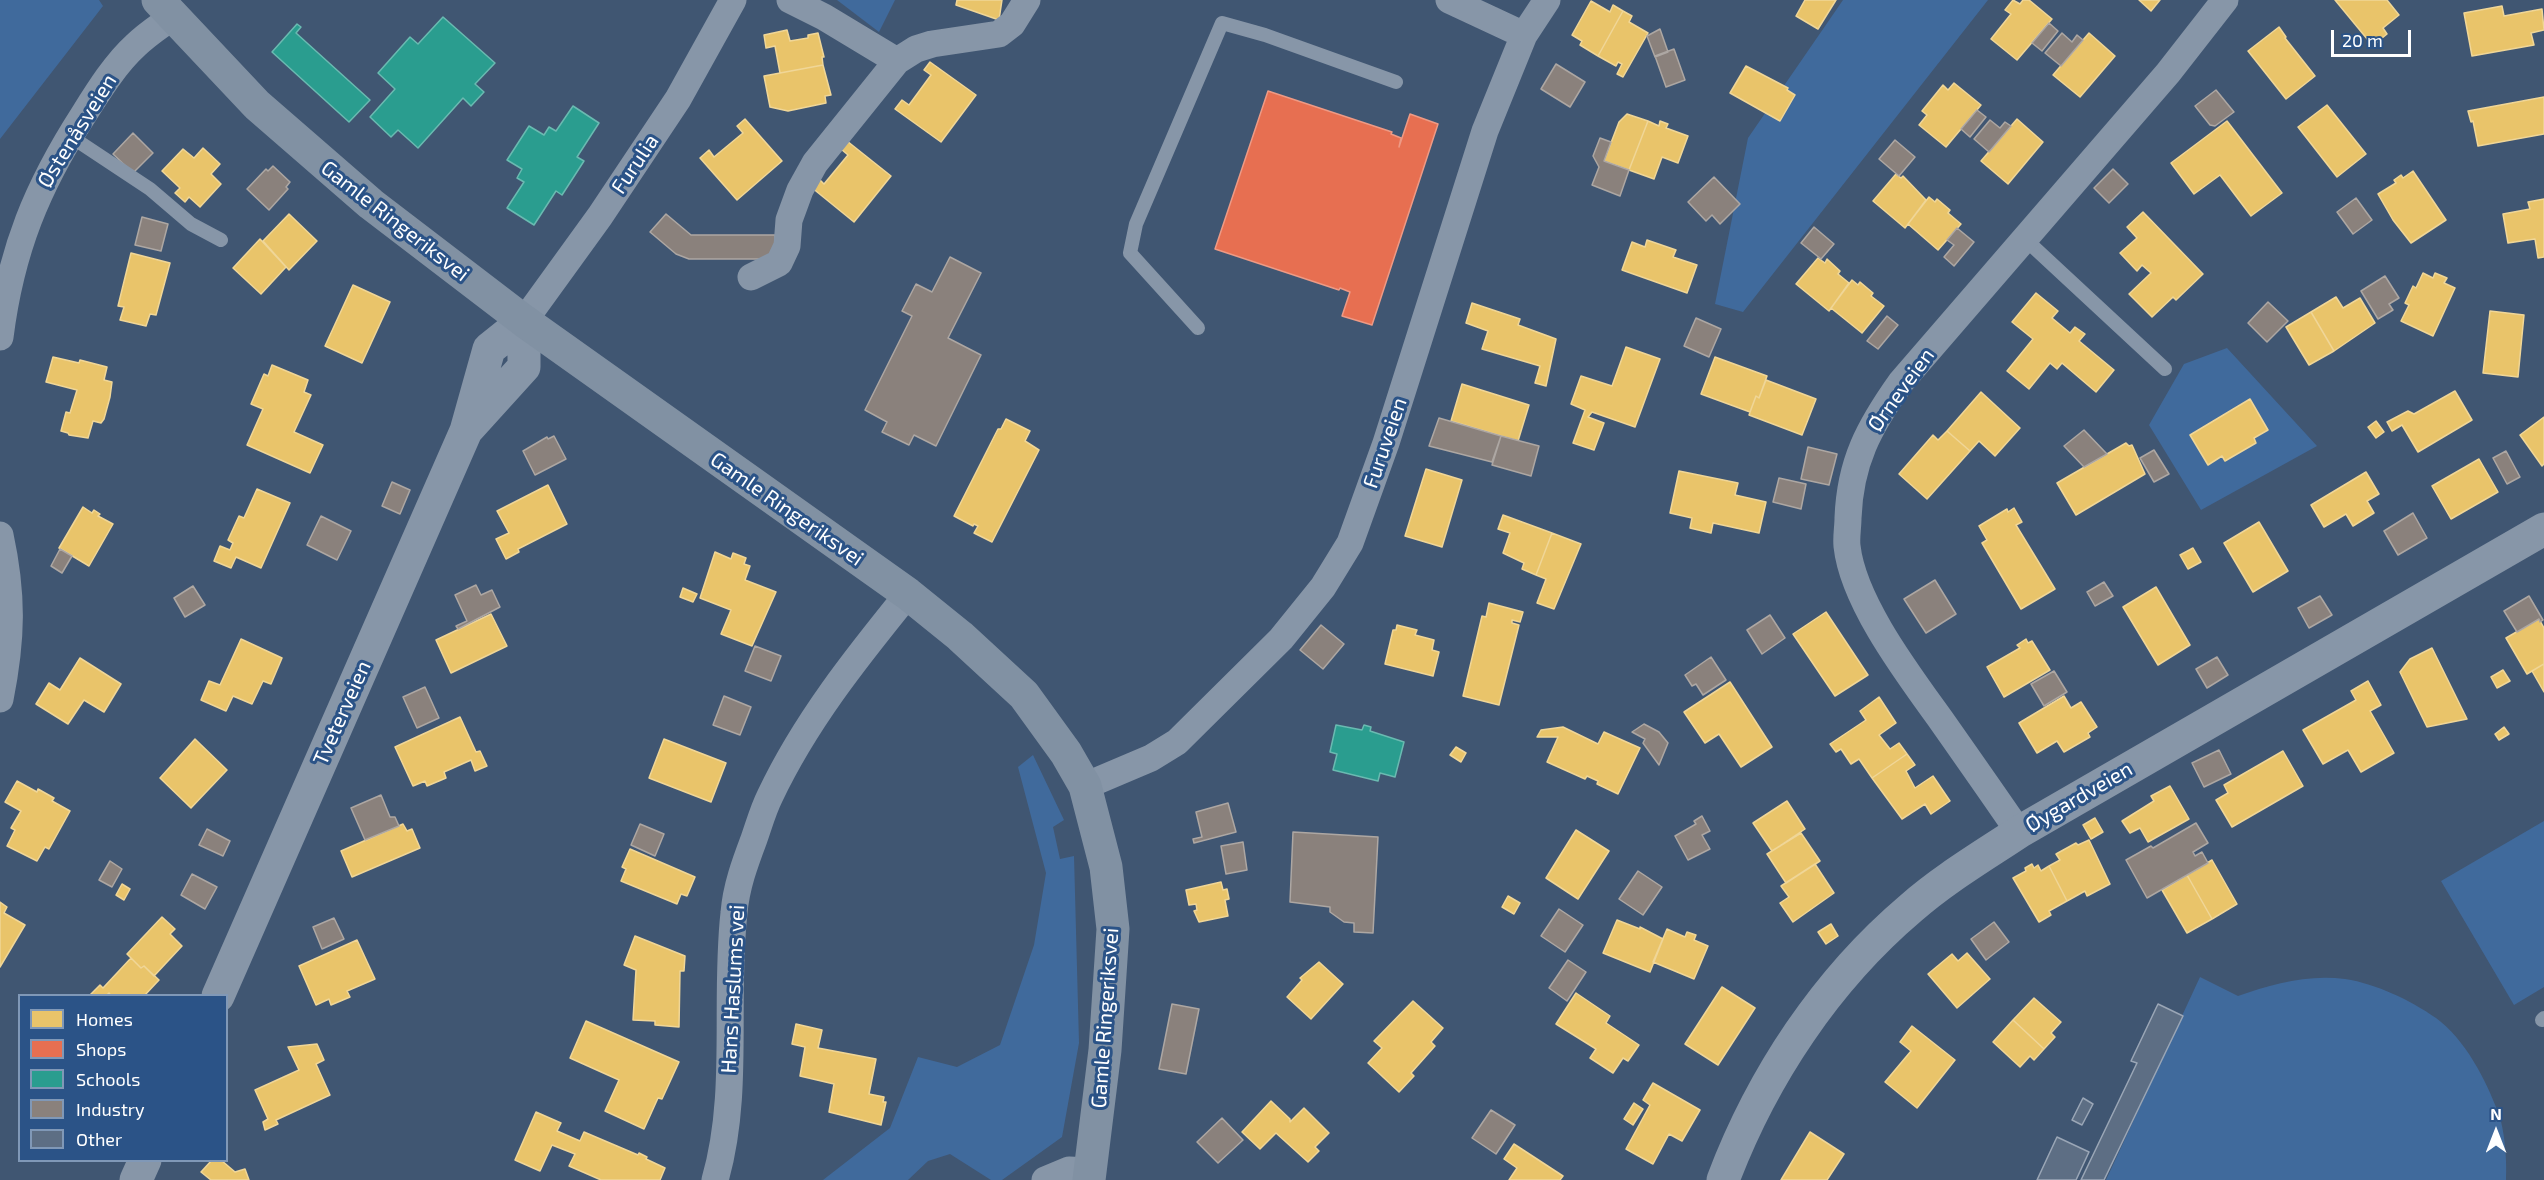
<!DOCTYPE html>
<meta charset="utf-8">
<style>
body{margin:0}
#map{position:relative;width:2544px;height:1180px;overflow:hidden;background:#405672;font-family:"Exo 2",sans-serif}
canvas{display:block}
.legend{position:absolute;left:18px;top:994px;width:210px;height:168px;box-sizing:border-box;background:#2b5387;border:2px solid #8098b7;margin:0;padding:8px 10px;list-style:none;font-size:18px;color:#fff}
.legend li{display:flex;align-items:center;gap:12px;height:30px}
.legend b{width:30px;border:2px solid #8098b7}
.north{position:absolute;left:2466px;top:1102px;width:60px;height:60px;-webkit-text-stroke:4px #2b5387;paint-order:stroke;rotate:0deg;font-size:16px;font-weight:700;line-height:24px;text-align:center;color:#fff}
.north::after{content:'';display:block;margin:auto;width:21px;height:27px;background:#fff;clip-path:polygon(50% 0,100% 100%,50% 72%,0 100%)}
.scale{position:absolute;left:2331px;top:30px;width:80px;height:27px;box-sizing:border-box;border:3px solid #fff;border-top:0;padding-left:8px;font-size:18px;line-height:21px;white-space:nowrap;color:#fff;-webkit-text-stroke:4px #2b5387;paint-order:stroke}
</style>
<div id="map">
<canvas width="2544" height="1180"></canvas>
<ul class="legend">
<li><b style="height:16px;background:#e9c46a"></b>Homes</li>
<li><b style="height:16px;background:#e76f51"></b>Shops</li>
<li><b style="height:16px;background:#2a9d8f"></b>Schools</li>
<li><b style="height:16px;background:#8a817c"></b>Industry</li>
<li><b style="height:16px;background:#5d6e84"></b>Other</li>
</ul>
<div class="north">N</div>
<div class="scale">20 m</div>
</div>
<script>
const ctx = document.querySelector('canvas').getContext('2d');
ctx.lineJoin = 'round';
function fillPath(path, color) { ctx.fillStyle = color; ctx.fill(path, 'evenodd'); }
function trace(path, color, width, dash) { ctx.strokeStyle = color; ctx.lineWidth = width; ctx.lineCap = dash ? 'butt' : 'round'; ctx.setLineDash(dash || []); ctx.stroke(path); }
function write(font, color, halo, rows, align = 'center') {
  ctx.font = font + ' "Exo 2",sans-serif'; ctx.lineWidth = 6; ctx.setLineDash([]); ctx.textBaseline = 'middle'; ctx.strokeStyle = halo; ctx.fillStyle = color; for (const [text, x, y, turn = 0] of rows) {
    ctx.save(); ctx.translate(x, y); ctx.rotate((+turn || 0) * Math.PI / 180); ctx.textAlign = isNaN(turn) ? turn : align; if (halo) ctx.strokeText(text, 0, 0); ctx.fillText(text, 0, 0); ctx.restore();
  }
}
fillPath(new Path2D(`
 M0,0H99L103,6L0,139Z
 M837,0H895L879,32Z
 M1843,0H1988L1743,312L1715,304L1748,138Z
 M2227,348L2317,446L2201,510L2149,425L2184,364Z
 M1033,755L1064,820L1053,827L1060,859L1074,856L1079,1043L1062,1137L1002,1180H991L950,1154L928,1161L908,1180H823L890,1128L918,1057L957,1067L1000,1045L1034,945L1046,873L1018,767Z
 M2544,821V987L2514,1005L2441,881Z
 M2200,977L2238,996C2272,984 2308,974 2345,979C2377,984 2410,1000 2436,1018C2465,1039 2486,1080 2498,1112C2505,1130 2507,1161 2506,1180H2106Z`), '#406a9c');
const homes = new Path2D(`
 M957,0H1002L999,20L956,5Z
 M1805,0H1836L1818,29L1796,16Z
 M2013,0L2020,4L2023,0H2029L2052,19L2017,60L1991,39L2011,14L2005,10Z
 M2139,0H2160L2151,11Z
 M2335,0H2387L2399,15L2383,28L2387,34L2376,43L2371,38L2368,40Z
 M1591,1L1610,12L1613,5L1623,11L1598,56L1580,45L1582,41L1572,35Z
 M2502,6L2504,16L2542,9L2544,30L2531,33L2534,45L2472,56L2464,13Z
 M1623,11L1632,16L1629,22L1648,33L1623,77L1617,74L1622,64L1618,62L1616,66L1598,56Z
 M2279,27L2286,37L2285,38L2315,76L2286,99L2248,51Z
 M787,30L790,41L808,38V35L818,33L824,57H822L823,65L780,73L775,46L766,48L764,35Z
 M2089,33L2115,56L2080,97L2053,75Z
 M930,62L976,95L941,142L895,109L902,100L909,105L931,75L924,70Z
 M823,65L831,95L825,96L826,103L788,111L770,107L764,76Z
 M1746,66L1788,88L1787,90L1795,95L1780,121L1730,93Z
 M1954,83L1981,105L1946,147L1919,125L1927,115L1922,111L1943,85L1948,90Z
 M2544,97V134L2478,146L2473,121L2471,122L2468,111Z
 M2327,105L2366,154L2337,177L2298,127Z
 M1627,114L1648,121L1629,170L1604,161L1619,122Z
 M745,119L782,161L737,200L700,158L709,150L714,157L743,133L737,126Z
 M2017,119L2043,142L2008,184L1981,161Z
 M1648,121L1659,126L1660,121L1668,124L1666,128L1688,136L1678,163L1662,157L1654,179L1629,170Z
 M2227,121L2282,193L2251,216L2220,175L2194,194L2171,163Z
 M847,141L891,176L854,222L811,187L818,178L824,184L848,155L841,149Z
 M203,148L220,164L211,174L221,184L200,207L189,197L185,202L175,193L180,188L162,171L183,149L194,158Z
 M2413,171L2446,220L2411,243L2393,220L2378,194L2396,183L2394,180L2401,175L2403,178Z
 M1896,174L1901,178L1903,176L1926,200L1905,228L1873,201Z
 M1929,197L1935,202L1937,199L1950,210L1948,213L1961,224L1938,250L1908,224Z
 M2544,199V257L2538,258L2535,239L2508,243L2503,214L2530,209L2528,202Z
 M2143,212L2203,274L2176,300L2173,297L2152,317L2129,294L2151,273L2142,265L2137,271L2120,253L2137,238L2127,227Z
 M289,214L317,241L289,270L263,241Z
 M260,239L286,267L261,294L233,268Z
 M1647,240L1676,250L1673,257L1697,265L1687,293L1622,270L1632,242L1645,247Z
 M131,253L170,263L156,315L150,314L146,326L120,320L124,307L118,306Z
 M1818,258L1825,263L1827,259L1840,271L1838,274L1849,283L1829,311L1796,284Z
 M2423,273L2433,278L2435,273L2447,278L2444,283L2455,288L2433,336L2401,321L2409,305L2405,303L2413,286L2416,288Z
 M1852,280L1858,285L1860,282L1873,293L1871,296L1884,306L1862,333L1831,308Z
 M353,285L390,302L362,363L325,346Z
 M2036,293L2058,311L2052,318L2070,333L2075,327L2085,334L2079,341L2114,370L2096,392L2062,363L2057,369L2050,363L2029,389L2007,371L2033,339L2012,322Z
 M2336,297L2343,308L2360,298L2375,323L2334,351L2311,312Z
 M1472,303L1520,319L1518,325L1556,339L1546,386L1535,383L1540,366L1482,349L1488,331L1466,323Z
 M2490,311L2524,315L2518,377L2483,373Z
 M2311,312L2334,351L2309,365L2286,327Z
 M1626,347L1660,359L1635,427L1592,412L1588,417L1604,423L1594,450L1573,443L1585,410L1571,404L1581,376L1612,386Z
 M53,357L79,363L80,360L107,367L104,380L112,382L110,397L104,419L101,423L93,421L88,438L69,435L68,433L61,431L66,412L70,413L77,390L46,382Z
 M1715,357L1767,376L1759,398L1756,396L1750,412L1701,394Z
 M272,365L308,380L304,392L311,395L294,432L323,445L310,473L247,445L263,409L251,404L264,374L268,376Z
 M1766,380L1816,399L1802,435L1749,415L1756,396L1759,398Z
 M1462,384L1529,405L1518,441L1451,421Z
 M2455,391L2472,420L2418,452L2402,425L2392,431L2387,422L2408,411L2414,414Z
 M1981,392L2020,428L1995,456L1979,441L1970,451L1947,431Z
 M2250,399L2268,430L2254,438L2256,443L2225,461L2222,456L2208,465L2190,435Z
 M2544,417V464L2542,466L2520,435Z
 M1006,419L1030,431L1025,441L1039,450L992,542L974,533L978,526L974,524L973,526L954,516L998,429H1001Z
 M2376,421L2384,432L2376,438L2368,427Z
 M1947,431L1970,451L1927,499L1899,474L1933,435L1938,440Z
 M2126,443L2129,446L2132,445L2145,474L2076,515L2057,483Z
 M2479,459L2498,492L2451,519L2432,486Z
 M1426,469L1462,480L1442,547L1405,536Z
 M1679,471L1738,483L1735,495L1766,502L1759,533L1713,523L1711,533L1690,528L1692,518L1670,513Z
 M2366,472L2379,494L2367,501L2374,513L2353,526L2346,514L2324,527L2311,505Z
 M548,485L567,524L518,549L519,552L506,559L496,539L509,533L497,511Z
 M257,489L290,503L261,568L236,557L231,568L214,561L220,546L230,550L233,543L228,540L239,516L244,518Z
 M83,507L92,513L94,510L100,514L98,516L113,524L89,566L59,548Z
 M2014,508L2022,522L2016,525L2055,589L2021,609L1982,543L1987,540L1979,526L2007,509L2008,512Z
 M1503,515L1552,533L1536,575L1522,569L1524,563L1503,553L1510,533L1498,529Z
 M2259,522L2288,571L2253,592L2224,543Z
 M1552,533L1581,544L1554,609L1537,603L1546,579L1536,575Z
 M2193,548L2201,562L2188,569L2180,555Z
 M715,552L731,559L733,553L746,558L744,564L750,566L745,580L776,592L752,646L721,634L731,610L700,598Z
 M2156,587L2190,645L2158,665L2123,607Z
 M683,588L697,594L693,602L680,597Z
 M1489,603L1523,612L1520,622L1512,620V623L1519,625L1499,705L1463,696L1482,616L1486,617Z
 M1826,612L1868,675L1835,696L1793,634Z
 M491,614L507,646L451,673L436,640Z
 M2539,619L2544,628V664L2527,674L2506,638Z
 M1397,625L1417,630L1415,635L1434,640L1432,650L1439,652L1433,676L1385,664L1393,630H1396Z
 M241,639L282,658L271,684L263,681L252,704L233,696L226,711L201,700L209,681L220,685Z
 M2026,639L2028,643L2032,641L2050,670L2004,697L1987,667L2020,648L2017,645Z
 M2432,648L2467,719L2427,727L2400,672L2410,659Z
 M80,658L121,684L104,712L84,700L68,724L36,704L49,683L60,690Z
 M2544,664V692L2532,671Z
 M2503,670L2510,681L2497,688L2491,677Z
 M2368,681L2381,705L2370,711L2394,753L2361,772L2348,750L2323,764L2303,730L2356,700L2351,691Z
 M1730,682L1772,747L1741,767L1719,734L1705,743L1684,712Z
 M2064,696L2071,708L2081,702L2097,727L2088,733L2090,737L2064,752L2057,741L2037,753L2019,723Z
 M1879,697L1896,723L1879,735L1890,749L1899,743L1907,754L1872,778L1859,759L1851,764L1841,749L1836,752L1830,744L1866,720L1860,711Z
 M460,717L476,752L480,751L487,766L475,771L471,760L444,772L446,778L427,786L425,781L413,786L395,747Z
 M1563,727L1598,744L1604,732L1640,748L1618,794L1597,784L1598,781L1587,776L1585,779L1547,762L1558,737H1537L1541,730Z
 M2504,727L2509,734L2499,740L2495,734Z
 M195,739L227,770L191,808L160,778Z
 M664,739L726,763L711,802L649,778Z
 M1456,747L1466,753L1461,762L1450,755Z
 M2283,751L2303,786L2232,827L2216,800L2228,793L2224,785Z
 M1907,754L1915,765L1906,771L1915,788L1933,776L1950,801L1931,814L1925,804L1902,819L1872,778Z
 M17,781L37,792L38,789L54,798L52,801L70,811L49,849L45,847L37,861L7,846L15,830L11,828L21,811L5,802Z
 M2170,786L2189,819L2148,842L2140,828L2130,833L2122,821L2154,801L2151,796Z
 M1787,801L1805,829L1772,851L1753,823Z
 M2095,818L2103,832L2091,839L2083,825Z
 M403,824L407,831L412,829L420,848L352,877L341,851Z
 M1576,830L1609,851L1578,899L1546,878Z
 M1801,833L1820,861L1786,883L1767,854Z
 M2089,840L2110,884L2087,896L2085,891L2067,901L2049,866L2060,860L2056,854L2076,843L2078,845Z
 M630,849L695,877L687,896L681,894L677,904L621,881L626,869L622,867Z
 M2212,860L2237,904L2212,919L2187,875Z
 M1815,864L1834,893L1793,922L1780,903L1789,897L1781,886Z
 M2032,864L2034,868L2038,865L2041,871L2049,866L2067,901L2049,911L2051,915L2039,922L2013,878L2026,871L2025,868Z
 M2187,875L2212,919L2187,933L2162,890Z
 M1221,882L1223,890L1227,889L1229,899L1225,900L1228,916L1199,922L1194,911L1197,910L1196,904L1189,905L1186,890Z
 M122,884L130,889L124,900L116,895Z
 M1508,896L1520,903L1514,914L1502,907Z
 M0,902L7,907L4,913L25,925L0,967Z
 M162,917L175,929L170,934L182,946L154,976L144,966L141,968L127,954Z
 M1617,920L1640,929V927L1663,939L1650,972L1603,953Z
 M1831,924L1838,936L1826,944L1818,932Z
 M1667,929L1685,937L1687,932L1696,935L1694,940L1708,946L1694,979L1653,962Z
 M635,936L685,956L684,971H680L679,1027L655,1025V1021L633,1020L636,970L624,965Z
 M357,940L375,979L347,991L350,997L331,1005L329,999L316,1005L299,966Z
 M1967,953L1990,979L1957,1008L1928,974L1952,954L1958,961Z
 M131,958L141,968L144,966L159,980L144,996H111L109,993L106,996H89L100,985L103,988Z
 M1319,962L1343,984L1311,1019L1287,997L1302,980L1300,978Z
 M1722,987L1755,1008L1718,1065L1685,1044Z
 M1576,993L1610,1016L1606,1023L1639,1045L1628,1061L1623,1058L1613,1073L1590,1058L1596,1049L1556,1024Z
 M2034,998L2061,1022L2051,1033L2055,1037L2044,1049L2013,1020Z
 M1413,1001L1443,1028L1431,1042L1435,1046L1411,1073L1414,1076L1399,1092L1368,1063L1382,1048L1374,1041Z
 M2013,1020L2044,1049L2034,1060L2030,1056L2020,1067L1993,1042Z
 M586,1021L679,1062L662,1099L658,1098L644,1129L605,1111L619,1080L570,1058Z
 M796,1024L822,1030L818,1048L876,1059L869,1094L884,1097L883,1102H886L881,1125L829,1112L834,1084L800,1076L805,1047L792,1044Z
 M1912,1026L1955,1060L1917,1108L1885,1082L1911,1051L1900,1042Z
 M317,1044L324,1060L316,1064L330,1095L276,1120L278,1124L265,1130L263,1122L268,1119L255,1090L299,1070L288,1047Z
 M1653,1083L1700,1110L1682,1141L1669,1134L1653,1164L1626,1149L1650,1105L1643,1100Z
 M1271,1101L1290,1119V1122L1304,1108L1329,1133L1315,1147L1319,1151L1308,1162L1276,1133L1260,1149L1242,1132Z
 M1634,1103L1643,1109L1633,1125L1624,1119Z
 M536,1112L561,1123L557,1131L580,1141L584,1132L638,1155L639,1153L647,1157L646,1159L665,1168L660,1180H601L569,1166L575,1154L552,1145L540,1171L515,1160Z
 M1810,1132L1844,1154L1827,1180H1781Z
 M1514,1144L1563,1176L1560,1180H1509L1517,1168L1504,1159Z
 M212,1160H221L235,1172L245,1169L249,1180H211L201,1172Z`);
fillPath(homes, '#e9c46a');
trace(homes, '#f0d697', 1.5);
const shops = new Path2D(`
 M1268,91L1392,132L1391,134L1401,138L1399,147L1410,114L1438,124L1372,325L1342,316L1350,292L1340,288L1339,290L1215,249Z`);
fillPath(shops, '#e76f51');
trace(shops, '#ee9a85', 1.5);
const schools = new Path2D(`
 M443,17L495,63L475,84L484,92L471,106L463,98L418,148L398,130L391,137L370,117L395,89L378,73L410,37L418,44Z
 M297,24L301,27L296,33L370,100L349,122L272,52Z
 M573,106L599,123L577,157L584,161L562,195L556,191L534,225L507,208L524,182L517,178L522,169L507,160L529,126L544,135L549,127L556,131Z
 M1336,725L1362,730L1364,725L1371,727L1370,731L1404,742L1395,777L1380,773L1378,781L1333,770L1337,754L1330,752Z`);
fillPath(schools, '#2a9d8f');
trace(schools, '#6abab1', 1.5);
const industry = new Path2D(`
 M2049,23L2058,31L2042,51L2032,43Z
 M1660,29L1668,52L1655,57L1647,36Z
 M2062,33L2072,42L2077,35L2083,40L2061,66L2045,53Z
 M1674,49L1685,80L1666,87L1655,56Z
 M1556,64L1585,82L1570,107L1541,89Z
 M2216,90L2234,112L2215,126L2210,125L2195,106Z
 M1977,110L1986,117L1970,137L1961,129Z
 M1990,120L2000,128L2005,122L2011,126L1989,152L1974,139Z
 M133,133L153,153L133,173L113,154Z
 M1600,138L1611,142L1604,161L1629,170L1620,196L1592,185L1599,167L1593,156Z
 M1895,140L1915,157L1899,176L1879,159Z
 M273,166L290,182L286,187L288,189L269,210L247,189L266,169L268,171Z
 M2113,169L2128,184L2109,203L2094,188Z
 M1714,177L1740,204L1720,224L1712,215L1706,221L1688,202Z
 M2356,198L2372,220L2353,234L2337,212Z
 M666,214L691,235H775V259H689L676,254L650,232Z
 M142,217L168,224L161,251L135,245Z
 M1814,227L1834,244L1821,259L1801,243Z
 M1957,228L1974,242L1954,266L1944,257L1954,245L1947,240Z
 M950,257L981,273L948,338L981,355L936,446L914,435L909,445L882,432L887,422L865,410L912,316L902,311L916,284L932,292Z
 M2385,276L2399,298L2389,304L2393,310L2378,319L2361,291Z
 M2268,302L2288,321L2267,342L2248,323Z
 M1887,316L1898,325L1878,349L1867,341Z
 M1696,318L1721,329L1709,357L1684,346Z
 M1439,418L1501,436L1492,462L1429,446Z
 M2084,430L2107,454L2084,467L2064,446Z
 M554,436L566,459L535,475L523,451L547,437L548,439Z
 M1501,436L1539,446L1531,476L1492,465Z
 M1808,447L1837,454L1829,485L1801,479Z
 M2154,450L2169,474L2154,482L2140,458Z
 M2506,451L2520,477L2507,484L2493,458Z
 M1779,478L1806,484L1801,509L1773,502Z
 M392,482L410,490L400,514L382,506Z
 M2413,513L2427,538L2398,555L2384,531Z
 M321,516L351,531L337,560L307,545Z
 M60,549L72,556L62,573L51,566Z
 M1935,580L1956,614L1926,633L1904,599Z
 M2104,582L2113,596L2095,606L2087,592Z
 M476,585L481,595L492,590L500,607L458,629L456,626L467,621L455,595Z
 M193,586L205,605L185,617L174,598Z
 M2320,596L2332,615L2309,628L2298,608Z
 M2529,596L2543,620L2540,622L2539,619L2517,632L2504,611Z
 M1770,615L1785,638L1762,654L1747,630Z
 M1321,625L1344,644L1323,669L1300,650Z
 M755,646L781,656L771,681L745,671Z
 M1711,657L1726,680L1703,695L1696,684L1692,686L1685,675Z
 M2217,657L2228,675L2207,688L2196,669Z
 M2054,671L2067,692L2044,706L2031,684Z
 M425,687L439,718L417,728L403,697Z
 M724,696L751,707L740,735L713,725Z
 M1644,724L1659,732L1668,743L1659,765L1643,743L1645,739L1632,732Z
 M2219,750L2231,774L2204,787L2192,763Z
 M381,795L390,817H395L399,826L365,840L351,808Z
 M1228,803L1236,832L1194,843L1193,839L1202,837L1196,812Z
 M1702,816L1710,831L1702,835L1710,849L1688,860L1675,836L1696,824L1694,821Z
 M2196,823L2208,843L2193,852L2195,856L2202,852L2208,863L2147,898L2126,860L2151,846L2153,848Z
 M640,824L664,834L655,856L631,845Z
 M207,829L230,841L223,856L199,845Z
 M1293,832L1378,837L1373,933L1354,932V923L1344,922L1330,912V907L1290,902Z
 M1243,842L1247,870L1226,874L1221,846Z
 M110,861L122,869L112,887L99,880Z
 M1638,871L1662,887L1643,915L1619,899Z
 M192,874L217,887L205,909L181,895Z
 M1559,909L1583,925L1565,952L1541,936Z
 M334,918L344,939L322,949L313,927Z
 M1994,922L2009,942L1986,960L1971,939Z
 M1568,960L1586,972L1567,1001L1549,988Z
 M1172,1004L1199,1009L1186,1074L1159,1069Z
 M1491,1110L1515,1125L1496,1154L1472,1138Z
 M1222,1118L1243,1140L1218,1163L1197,1142Z`);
fillPath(industry, '#8a817c');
trace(industry, '#ada7a3', 1.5);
const building = new Path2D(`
 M2158,1004L2183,1016L2104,1180H2081L2137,1063L2131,1061Z
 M2083,1098L2093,1104L2082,1125L2072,1120Z
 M2057,1137L2089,1152L2076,1180H2037Z`);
fillPath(building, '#5d6e84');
trace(building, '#9aa6b6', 1.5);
trace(new Path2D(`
 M70,136L150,189L191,224L221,240
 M2026,240L2165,369
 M1198,328L1130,253L1136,224L1222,23L1265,35L1396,82
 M2542,1020L2544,1018`), '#8796a8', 14);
trace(new Path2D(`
 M790,0L824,17L897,61
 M1449,0L1524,35
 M751,277L779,263L787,246L789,220L800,190L815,163L897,61L916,49L932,44L999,34L1012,24L1027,0
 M524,321L600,216L678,99L733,0
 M0,337C11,250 37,187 84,114C99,90 116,63 136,45C147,34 160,26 172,17
 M0,535C13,595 12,639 0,699
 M1085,786L1151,758L1177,742L1281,639L1323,587L1350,543L1386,443L1485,131L1524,35L1547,0
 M2019,832C1993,794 1967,757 1941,720C1908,674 1853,602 1847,546C1846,537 1848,527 1848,518C1850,462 1869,427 1901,382L2168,73L2225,0
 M715,1180C740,1093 724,1002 734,913C736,887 745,863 754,839C759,825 763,810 770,796C805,722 856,658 908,594
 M1045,1180L1069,1170L1090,1171`), '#8796a8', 27);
trace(new Path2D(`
 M524,321V367L466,431L489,349Z
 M218,996L466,431
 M136,1180L145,1160
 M1723,1180C1762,1077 1826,980 1911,908C1944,879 1983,856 2019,832L2544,529`), '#8796a8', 33);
trace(new Path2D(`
 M158,0L257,105L371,204L524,321L908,594L960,636L1024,695L1066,753L1085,786L1106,867L1113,929L1105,1050L1089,1180`), '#8191a3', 33);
write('21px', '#fff', '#2b5387', [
 ["Østenåsveien",77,131,-58],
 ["Furulia",635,164,-56],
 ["Gamle Ringeriksvei",395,221,38],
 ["Ørneveien",1901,390,-54],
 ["Furuveien",1385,443,-71],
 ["Gamle Ringeriksvei",787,509,35],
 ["Tveterveien",342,713,-66],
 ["Øygardveien",2079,797,-30],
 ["Hans Haslums vei",733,989,-87],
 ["Gamle Ringeriksvei",1105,1018,-86]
]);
</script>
